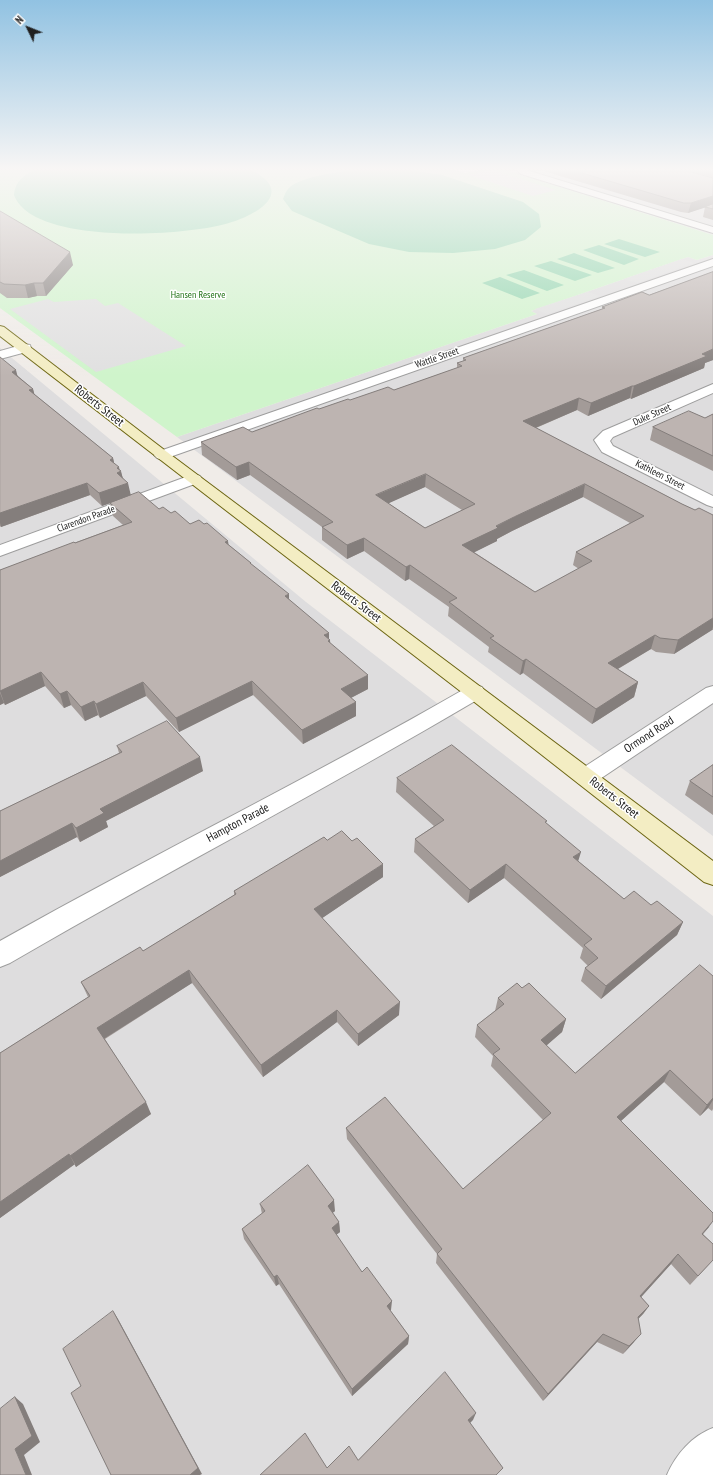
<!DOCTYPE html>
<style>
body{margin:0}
#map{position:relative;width:713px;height:1475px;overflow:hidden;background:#f0ece8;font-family:"PT Sans Narrow",sans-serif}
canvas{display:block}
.north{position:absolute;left:8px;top:8px;width:40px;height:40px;-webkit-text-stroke:3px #fff;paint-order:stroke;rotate:313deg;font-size:11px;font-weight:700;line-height:16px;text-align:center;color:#202020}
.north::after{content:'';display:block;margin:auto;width:14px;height:18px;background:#202020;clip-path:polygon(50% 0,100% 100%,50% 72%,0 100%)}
</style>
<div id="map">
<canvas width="713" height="1475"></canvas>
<div class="north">N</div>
</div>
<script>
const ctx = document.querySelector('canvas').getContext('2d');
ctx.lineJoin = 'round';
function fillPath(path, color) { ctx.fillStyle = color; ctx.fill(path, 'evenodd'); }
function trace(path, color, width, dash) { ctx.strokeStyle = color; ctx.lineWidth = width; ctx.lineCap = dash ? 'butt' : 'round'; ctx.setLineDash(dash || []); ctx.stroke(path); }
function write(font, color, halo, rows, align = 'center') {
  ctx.font = font + ' "PT Sans Narrow",sans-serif'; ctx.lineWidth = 3; ctx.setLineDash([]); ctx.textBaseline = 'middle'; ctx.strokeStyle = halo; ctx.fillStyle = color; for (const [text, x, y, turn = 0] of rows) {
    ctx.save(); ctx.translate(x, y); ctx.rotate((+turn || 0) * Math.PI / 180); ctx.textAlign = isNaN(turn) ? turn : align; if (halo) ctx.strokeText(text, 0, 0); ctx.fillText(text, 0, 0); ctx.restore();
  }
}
fillPath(new Path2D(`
 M506,170H713V235Z
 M713,255V836L177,437L537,314L531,311L688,257L697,260Z
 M0,348L306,602L713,916V1475H0Z`), '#deddde');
fillPath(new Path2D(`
 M0,170H455L465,173L479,170H506L713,235V255L697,260L688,257L531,311L537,314L177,437L0,308Z`), '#cff4cb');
fillPath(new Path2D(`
 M35,170H251C295,192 259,214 229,223C187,236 33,246 14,195C15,181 24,175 35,170Z
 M361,170H409L442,175L523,202L539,214L541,227L525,240L495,249L453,253L409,252L369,244L292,211L283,199C284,196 286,191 289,188C301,176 344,171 361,170Z
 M619,239L660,252L645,257L604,244Z
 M599,245L639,259L624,265L583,250Z
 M574,253L615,268L598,273L557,259Z
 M551,261L592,275L575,281L534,266Z
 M524,270L564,285L547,291L506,275Z
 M500,277L540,293L522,299L482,283Z`), '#8fd6ad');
fillPath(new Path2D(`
 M492,170L556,190L533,196L469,175Z
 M682,259L694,263L637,283L624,279Z
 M588,292L600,296L547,314L535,309Z
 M48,299L54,302L96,299L105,306L118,303L186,346L96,372L10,309Z`), '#e0e0e0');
const street = new Path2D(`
 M517,170H526L713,227V233L521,174Z
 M713,259V266L167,458L162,460L157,458L154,455L157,452Z
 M25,344L30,345L31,348L30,351L0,359V351Z
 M713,384V393L613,437L610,441L613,446L713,496V507L707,505L602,452L594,440L603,431Z
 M194,474L200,476L202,479L200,482L0,556V545Z
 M475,685L482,687L485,692L482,697C327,789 166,872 10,963L0,967V941C154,854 314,776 468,687Z
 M713,686V703L594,783L586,785L578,783L575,777L578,771L706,688Z
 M713,1428V1475H667C676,1454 692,1436 713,1428Z`);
const secondary = new Path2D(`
 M0,326L4,327L167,452L713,861V885L704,882L468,697L0,336Z`);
trace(street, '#9d9d9d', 2);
trace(secondary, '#6d6612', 2);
fillPath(street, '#fff');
fillPath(secondary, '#f3edc3');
fillPath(new Path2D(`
 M540,170H713V220L703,217L705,207L688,213L681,212Z
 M0,211L73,265L46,296H37L28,298H7L0,293Z
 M713,272V360L705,363L704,368L631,399L630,398L588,416L577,410L536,428L682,504L695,510L713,515V630H712L674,654L656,652L651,649L618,669L638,682L634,697L592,724L523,673L520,675L488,652L489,647L448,616L449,607L409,579L405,581L364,551L347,559L322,540V527L250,475L237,480L202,455L201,442L252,432L319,409L350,400L394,390L457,368V363L463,361V358L602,309V307L649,295ZM425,487L462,510L425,528L388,503ZM583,497L630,523L576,552L573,565L579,569L535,592L474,552L497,541V539L512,531Z
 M0,357L18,376L33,389L34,394L113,458L114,463L120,470L123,478L131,496L159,509L171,513L229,545L251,563V564L289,599L329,639L330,643L368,689L351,698L356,702V716L303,744L253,695L179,732L146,696L100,718L98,715L85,721L71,705L64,708L45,686L5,705L4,703L0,705V570L123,525L113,516L110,503L102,506L90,495L1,527L0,526Z
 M713,414V471L650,440L653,427L705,418Z
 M117,746L203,771L106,821L108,827L80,842L77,837L0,877V811L119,753Z
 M713,765V815L685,795L690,781Z
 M397,778L546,823L578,861L624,899L651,905L683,922L677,935L601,999L581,981L585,968L588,966L580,958L583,948L504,878L468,903L414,852L415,839L434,826L396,792Z
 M327,840L383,877L322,918L399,1015L358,1046L337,1022L263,1077L192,983L105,1039L151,1114L76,1167L75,1164L0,1218V1053L88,997L81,982L143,951L234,895V891Z
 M713,976V1109L712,1111L708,1108L700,1116L664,1082L621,1121L709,1227L703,1234L713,1244V1260L690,1285L671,1264L641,1297L649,1306L643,1314L638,1319L634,1342L623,1354L597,1342L543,1401L436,1263L437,1254L347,1139L346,1128L463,1189L543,1120L491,1066L493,1056L475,1037L477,1025L495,1011L498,998L522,988L566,1019L562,1032L546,1045L575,1073Z
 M260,1204L335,1211L332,1213L339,1222L340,1232L336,1235L362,1272L391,1310H390L409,1336L408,1344L352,1396L279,1284L276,1286L244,1239L242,1229L262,1214Z`), '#a39b98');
fillPath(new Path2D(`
 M713,196V205L688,213L691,203Z
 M70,252L73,265L46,296L43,283Z
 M34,283L37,296L28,298L25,285Z
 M713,349V360L705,363L704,368L631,399L634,386Z
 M16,370L19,382L12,372Z
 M632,386L630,398L588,416L591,403Z
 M33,389L36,400L29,390Z
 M579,398L577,410L521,434L523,421Z
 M113,458L116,471L110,460Z
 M249,462L250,475L237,480L236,467Z
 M119,467L120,472L121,471L124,484L117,473V468Z
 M426,474L425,487L376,509V495Z
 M87,483L90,495L1,527L0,523V513Z
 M128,483L131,496L102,506L99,493Z
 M585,484L583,497L512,531L497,539V541L461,559L462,545L514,517Z
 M364,538V551L347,559V545Z
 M228,541L230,554L225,542Z
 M410,565L409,579L405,581L406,567Z
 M289,594V607L285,596Z
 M713,618V627L712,630L674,654L678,640Z
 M329,633V640H330L331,654L324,635Z
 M655,635L651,649L604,677L608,663Z
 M526,659L523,673L520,675L523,661Z
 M41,672L45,686L5,705L0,691Z
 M368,675V689L341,703V689Z
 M252,681L253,695L179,732L176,718Z
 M143,682L146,696L100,718L96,704Z
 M638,682L634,697L592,724L596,709Z
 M67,691L71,705L64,708L60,694Z
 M0,693L4,703L0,705Z
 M94,701L98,715L85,721L81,707Z
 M356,702V716L303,744L302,730Z
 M200,757L203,771L106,821L108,827L80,842L76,828L100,809Z
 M72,823L77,837L0,877V861Z
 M581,852L577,865L573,857Z
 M383,864V877L315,923L314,909Z
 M506,864L504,878L468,903L470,890Z
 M683,922L677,935L601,999L606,986Z
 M189,970L192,983L102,1040L97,1028Z
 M400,1002L399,1015L358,1046V1034Z
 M337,1010V1022L263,1077L261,1065Z
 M566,1019L562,1032L538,1053L541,1040Z
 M670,1070L664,1082L612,1129L617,1117Z
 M713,1098V1100L708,1108L700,1116L707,1105Z
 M146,1102L151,1114L76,1167L70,1156Z
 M69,1154L75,1164L0,1218V1202Z
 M334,1200L335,1211L328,1217V1206Z
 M713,1221L709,1227L695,1243L702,1234Z
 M339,1222L340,1232L332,1238V1228Z
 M678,1254L671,1264L634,1305L640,1296Z
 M277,1275L279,1284L276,1286L274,1277Z
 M392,1301L391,1310L386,1314L387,1306Z
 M649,1306L643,1314L631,1326L638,1317Z
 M113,1311L118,1319L202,1474L200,1475H190Z
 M603,1334L597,1342L543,1401L548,1394Z
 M641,1334L634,1342L623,1354L629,1346Z
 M409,1336L408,1344L352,1396V1389Z
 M15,1397L23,1404L40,1442L24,1455L32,1475H26L15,1449Z
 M476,1413L473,1420L466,1427L468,1420Z`), '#847e7c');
const building = new Path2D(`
 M572,170H684L713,178V196L691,203H684Z
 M713,204V209L705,207Z
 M0,211L70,252L43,283H34L25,285L4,284L0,282Z
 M713,272V349L702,354L707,356L634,386H632L591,403L579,398L523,421L682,504L695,510L699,508L713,515V618L678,640L660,638L655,635L608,663L638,682L596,709L526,659L523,661L490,638L494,636L449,602L457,598L410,565L406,567L364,538L347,545L322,527L333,522L249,462L236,467L201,442L243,427L252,432L317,408L319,409L348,399L350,400L388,387L394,390L462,366L457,363L466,360L463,358L605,308L602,307L642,292L649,295ZM426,474L475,504L425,528L376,495ZM585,484L644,516L576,552L592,561L535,592L462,545L498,528L496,526L514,517Z
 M0,357L16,370L12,372L33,389L29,390L113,458L110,460L119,467L117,468L121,471L117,473L128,483L99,493L87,483L0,513Z
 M689,411L705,418L713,414V456L653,427Z
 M139,492L159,509L163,507L171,513L175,511L190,524L199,520L204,524L207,523L228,541L225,542L251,563H250L289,594L285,596L329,633L324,635L330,640L328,641L368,675L341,689L356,702L302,730L252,681L176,718L143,682L96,704L94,701L81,707L67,691L60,694L41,672L0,691V570L74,542L75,543L132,522L110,503Z
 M167,721L200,757L100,809L104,813L76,828L72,823L0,861V811L122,752L117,746Z
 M452,745L547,821L545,822L581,852L573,857L624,899L634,891L651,905L657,901L683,922L606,986L585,968L598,958L584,945L592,939L506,864L470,890L415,839L444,820L397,778Z
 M713,765V797L690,781Z
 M342,831L352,841L357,838L383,864L314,909L400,1002L358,1034L337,1010L261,1065L189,970L97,1028L146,1102L70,1156L69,1154L0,1202V1053L90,996L81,982L140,947L143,951L236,894L234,891L324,837L327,840Z
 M700,965L713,976V1098L707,1105L670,1070L617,1117L713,1213V1221L702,1234L713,1244V1260L698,1276L678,1254L640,1296L649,1306L638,1317L641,1334L629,1346L603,1334L548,1394L437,1254L442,1249L346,1128L385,1097L463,1189L551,1113L493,1054L500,1049L477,1025L504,1004L498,998L517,983L522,988L529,983L541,995L566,1019L541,1040L575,1073Z
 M308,1165L334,1200L328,1206L339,1222L332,1228L362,1272L367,1267L392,1301L387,1306L409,1336L352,1389L277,1275L274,1277L242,1229L265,1211L260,1204Z
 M113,1311L198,1468L190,1475H111L71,1393L81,1386L63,1349Z
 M445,1372L476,1413L468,1420L503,1468L496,1475H260L305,1433L327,1468L349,1446L358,1460Z
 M15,1397L32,1436L15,1449L26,1475H0V1409Z`);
fillPath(building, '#bdb4b1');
trace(building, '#847e7c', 1);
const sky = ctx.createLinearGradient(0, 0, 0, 376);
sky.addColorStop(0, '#91c2e2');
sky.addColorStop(0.45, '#f8f6f5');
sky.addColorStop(1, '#f8f6f500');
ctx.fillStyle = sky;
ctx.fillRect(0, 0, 713, 376);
write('10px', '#227418', '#fff', [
 ["Hansen Reserve",198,295]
]);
write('10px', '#202020', '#fff', [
 ["Wattle Street",437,358,-19],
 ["Duke Street",652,415,-24],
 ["Kathleen Street",660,475,27],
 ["Clarendon Parade",86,519,-20]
]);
write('12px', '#202020', '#fff', [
 ["Roberts Street",99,406,38],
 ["Roberts Street",356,602,37],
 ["Ormond Road",649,735,-33],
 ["Roberts Street",614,798,38],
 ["Hampton Parade",238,823,-28]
]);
</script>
